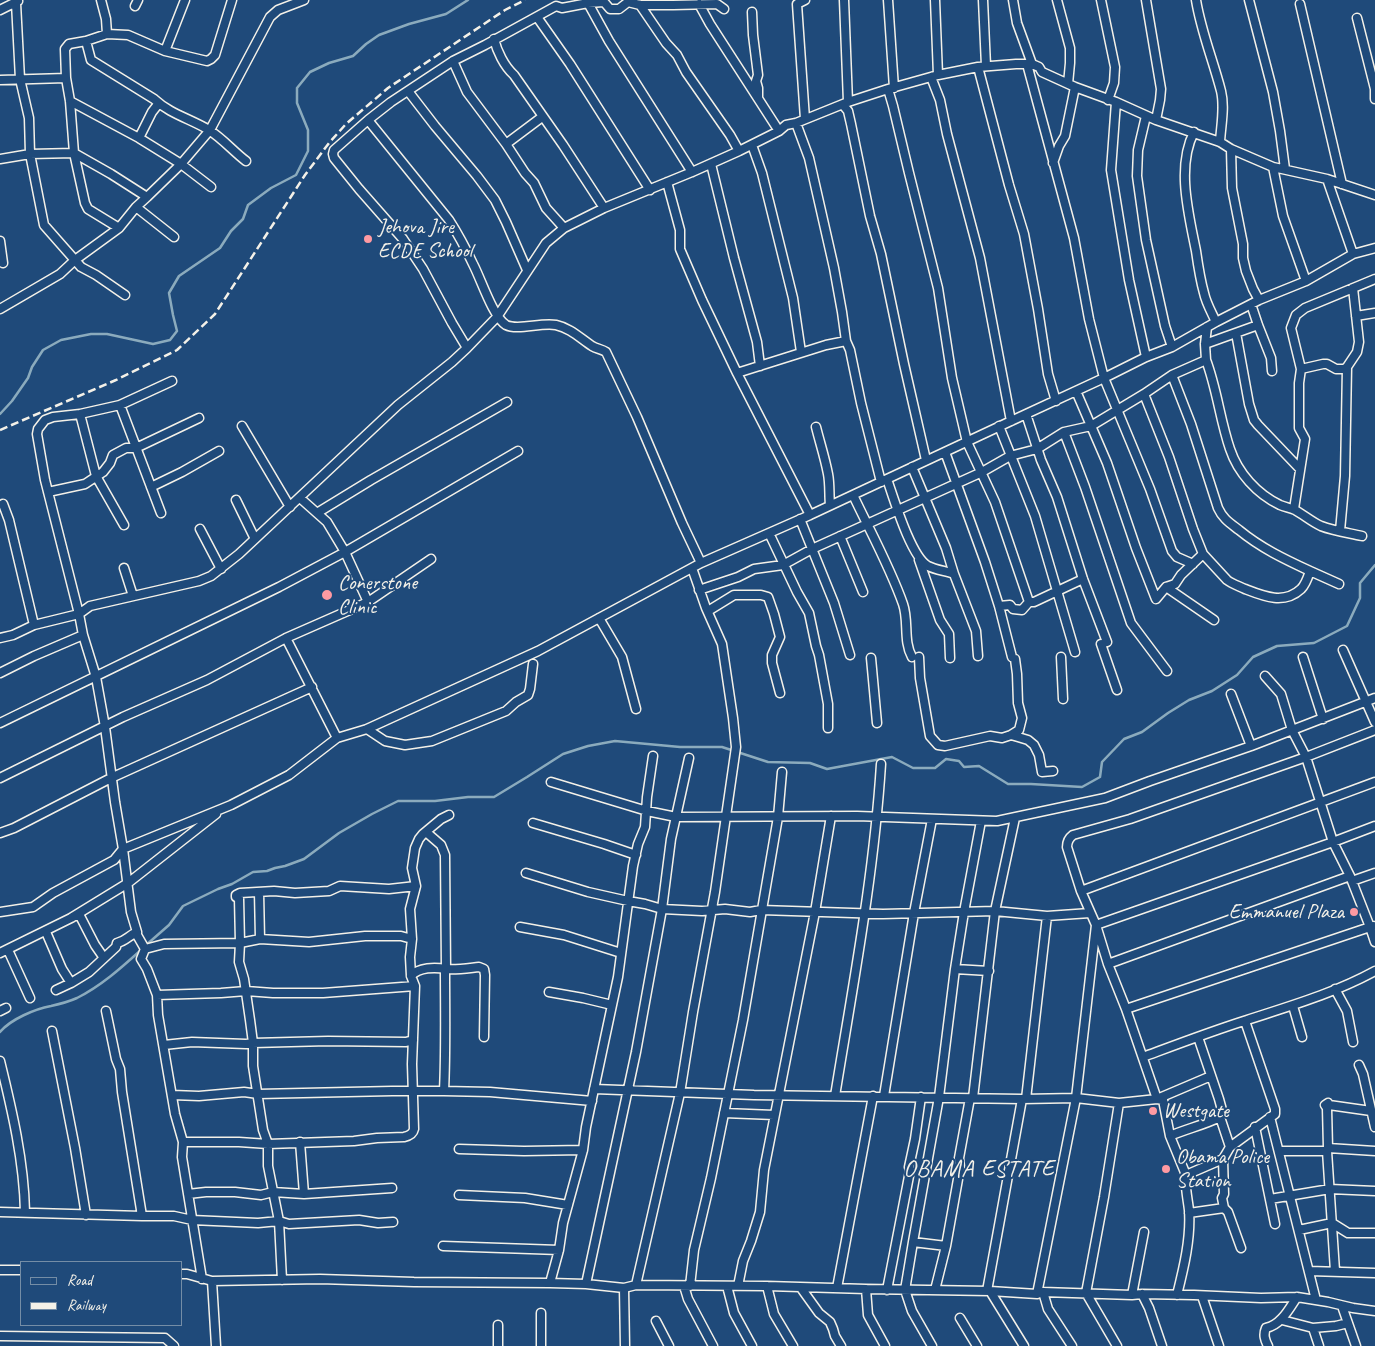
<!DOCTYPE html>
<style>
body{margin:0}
#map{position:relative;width:1375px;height:1346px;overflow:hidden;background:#1f4a7a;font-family:Caveat,sans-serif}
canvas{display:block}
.legend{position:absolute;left:20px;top:1261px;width:162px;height:65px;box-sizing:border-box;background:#1f4a7a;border:1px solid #748da6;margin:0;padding:6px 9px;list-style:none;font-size:15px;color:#f4f1e8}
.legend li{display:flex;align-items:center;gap:10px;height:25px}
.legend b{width:25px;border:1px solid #748da6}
</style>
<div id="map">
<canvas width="1375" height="1346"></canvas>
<ul class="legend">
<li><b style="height:6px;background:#1f4a7a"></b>Road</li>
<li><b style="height:6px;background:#f4f1e8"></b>Railway</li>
</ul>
</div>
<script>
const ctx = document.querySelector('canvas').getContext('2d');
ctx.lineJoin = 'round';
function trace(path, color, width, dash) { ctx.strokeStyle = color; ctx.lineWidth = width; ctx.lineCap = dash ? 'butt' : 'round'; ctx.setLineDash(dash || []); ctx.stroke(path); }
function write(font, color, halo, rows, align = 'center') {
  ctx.font = font + ' Caveat,sans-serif'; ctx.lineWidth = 4; ctx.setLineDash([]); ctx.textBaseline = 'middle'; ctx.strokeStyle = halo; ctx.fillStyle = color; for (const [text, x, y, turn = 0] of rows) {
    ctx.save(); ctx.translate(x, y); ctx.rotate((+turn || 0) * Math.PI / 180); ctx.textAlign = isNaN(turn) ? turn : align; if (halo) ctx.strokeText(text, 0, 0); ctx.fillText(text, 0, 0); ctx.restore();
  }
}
trace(new Path2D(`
 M0,414L12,401L28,378L32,367L43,350L61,340L91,334H107L153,344L170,340L177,331L173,315L169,293L179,276L220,248L231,231L243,219L248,205L271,188L296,175L308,151V130L297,103V88L310,72L329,63L353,56L366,44L379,35L409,24L446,14L468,0
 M145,946L169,925L183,906L218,889L232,884L253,872L267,871L275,868L285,866L304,859L339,833L372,814L398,801H435L468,797H494L527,777L563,754L588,746L615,741L680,747H722L768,762L810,763L827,769L892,757L913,768H935L946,759L959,761L964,767L979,766L1008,784H1031L1082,787L1100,777L1102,762L1124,739L1142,732L1168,713L1189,700L1212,691L1237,675L1253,657L1277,646L1314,643L1347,626L1360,598V583L1375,565
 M0,1032C11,1019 35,1009 51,1006C60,1004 68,1002 77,998C101,986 121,968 141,950`), '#8babbd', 2.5);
const street = new Path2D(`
 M101,0L106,19L107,34
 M844,0L848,102
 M888,0L894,88
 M935,0L938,75
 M983,0L986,66
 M1013,0L1017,23L1032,64
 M1057,0L1070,48V63L1068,84
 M1101,0L1115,67L1114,83L1108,100
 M1146,0L1161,89L1160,100L1156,120
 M1196,0C1201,31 1213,60 1221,91C1225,107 1221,125 1220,142
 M1249,0L1273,92L1280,131L1285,169
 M16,3L20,79L29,118L30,154L44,225L81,267L96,275L125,295
 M588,3L609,41L692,172
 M699,4L710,24L779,131
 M1300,4L1342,184
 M640,5L666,43L677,55L686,72L730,135L739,151
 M135,6L138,0
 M0,10L18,1
 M752,12L753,35L758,75L756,81L758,88V97
 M537,17L570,64L650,190
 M1357,18L1375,89V99
 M494,39C497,51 504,66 514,75L563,145L604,208
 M86,41L91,60L154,99C170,114 191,119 209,130C222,138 234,152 246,161
 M165,51L185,0
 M453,61L467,92L506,144L525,173L534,183L546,208L564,228
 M1027,64L1074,238L1089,319L1104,378L1150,489L1172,551L1177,557L1193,564
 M978,67L1009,185L1024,234L1038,309L1048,374L1056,401
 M931,77L940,100L947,134L980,258L1011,421
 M0,80L66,78
 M888,89L893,106L909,173L938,288L952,378L967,442L995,502L1029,602
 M408,91L435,126L477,176L495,200L506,222L527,270
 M70,101L139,138L181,164L211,187
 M1116,102L1111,170L1129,280L1146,357
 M843,105L848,111L851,124L870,216L881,254L904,364L926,460
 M1146,116L1138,150L1137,176L1146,240L1165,326L1172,347
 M805,119L797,4L805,0
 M368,120L449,220C458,234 466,249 473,264C481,279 493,317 506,325C518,331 541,322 556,325C570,328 580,338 592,346C597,349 602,349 606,352L637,417L682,523L701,563
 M796,123L809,158L834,268L842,312L846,341L850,350L861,403L881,482
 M1194,132C1176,167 1189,215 1196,251C1198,265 1200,279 1204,293C1206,303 1212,313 1216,322
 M139,138L152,112L159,103
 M506,144L542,117
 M752,145L762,173L793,298L801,352
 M1231,149L1232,188L1243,244V258L1246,271L1253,289L1259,300
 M0,159L30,154L74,153L111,174L147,197
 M1053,163L1059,146L1065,136L1075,87
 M711,164L734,258L757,342L760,366
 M1273,167L1283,216L1306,281
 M1327,179L1353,254
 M667,182L680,230V249L702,300L737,373L826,345L846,341
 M136,207L174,237
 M119,228L88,209L85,203L74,153L70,101L66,78L65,49L69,44L86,41L107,34L128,35L165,51L207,61L211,59L215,55L232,0
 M0,241L3,263
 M1251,304L1258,325L1271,358L1272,371
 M0,309L60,274L75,260L119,228L136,207L147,197L181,164L210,130L270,17L278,10L304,0
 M1356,316L1375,313
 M1236,333L1249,404L1254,420L1258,425L1300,469
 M1205,344L1258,325
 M467,348L452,323L423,269L403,239L359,189L334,158L333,154L334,150L368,120L391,102L453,61L485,45L556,6L562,8L588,3L604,2L610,9H619L628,2L640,5H673L717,4L724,9
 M1206,360L1205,344L1207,327
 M1301,369L1323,364H1327L1336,369H1344L1347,367L1357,352L1359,342L1353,288
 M737,373L810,515
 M1172,375L1191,424L1218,508C1223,519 1230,523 1239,530C1261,548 1284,559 1310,571
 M172,381L120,405L80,414L53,417L45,420L38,429L37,434L45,480L79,614L83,635L96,677L105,727L115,802L123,849L131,912L137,932V935L145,949L141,959L147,969L157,995L158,1015L175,1114L183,1142L182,1157L202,1279
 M1076,391L1107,463L1136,548L1156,599L1166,587L1175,584L1181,575L1203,554L1227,580C1232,584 1239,586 1245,589C1263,596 1284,605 1301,589C1306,584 1308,577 1310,571L1339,584
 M1144,394L1169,457L1193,529L1203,554
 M120,405L161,513
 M80,414L96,476L124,525
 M1026,414L1041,460L1057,497L1083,579L1107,642
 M242,426L290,507
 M999,426L1035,516L1075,652
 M816,427C820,443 825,458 828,474C830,484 829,495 830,505
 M945,452L985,562L999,606L1012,657
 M912,467L946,548L954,574
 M887,479C894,499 911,557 928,566C936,570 946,571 954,574L976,631L978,656
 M151,487L182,472L219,451
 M48,492L85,484L103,472L110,463L113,455L126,448H136L199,418
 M853,495C870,531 890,567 903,604C909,621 903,641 912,657
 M300,498L327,522L345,552L368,602
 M236,500L255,539
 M3,504L9,520L34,625
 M1294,509L1305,439L1299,428V383L1301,369L1291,328L1296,315L1305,308L1375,279
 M317,513L371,480L507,402
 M800,519L834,603L850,655
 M200,529L221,569
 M1340,531L1345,476L1347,367
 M769,533L797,592L809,613L816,646L819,655L828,704V728
 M840,536L863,592
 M919,560L940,620L949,634L950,658
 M124,568L133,596
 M1166,587L1214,620
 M699,590L738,577L754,569L783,565L812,549L982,472L1010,456L1037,449L1064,432
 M999,606L1010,605L1013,609L1022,610L1029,602H1034L1083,579
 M708,611L734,595H761L768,597L774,614L780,637L772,655V663L780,693
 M599,618L622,657L636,709
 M0,638L13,635L34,625L79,614L90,606L199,581L211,576L239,554L398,405L452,362L467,348L497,317L546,243L564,228L604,208L692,172L739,151L779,131L786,125L796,123L848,102L888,89L938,75L978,67L1016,64H1032L1039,67L1042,72L1075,87L1116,102L1156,120L1220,142L1231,149L1273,167L1327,179L1375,195
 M286,638L337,738
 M1101,644L1117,690
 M1343,650L1375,722
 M919,657L920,678L930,736L938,745L945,746L990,736L1002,738L1011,735L1018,737L1028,740L1034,745L1039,755L1042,772L1053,771
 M1061,657L1063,699
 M1303,657L1323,719
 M871,658L877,723
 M1167,671L1131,623L1085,487L1064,432L1091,426L1144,394L1172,375L1206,360C1217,389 1220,420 1230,449C1238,473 1257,494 1280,505C1285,507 1290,508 1295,510C1304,515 1312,522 1321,526C1334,531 1349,533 1362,536
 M0,673L34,656L83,635
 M1265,676L1281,694L1292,730L1306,757L1333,842L1350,876L1370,927L1375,942
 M1231,694L1251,746
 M0,723L279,587L345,552L518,451
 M367,729L385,741L405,745L432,741L506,711L516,702L528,695L530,689L533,664
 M1011,735L1019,730L1022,718L1018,703L1017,674L1015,659
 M0,778L123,717L207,680L286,638L368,602L431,559
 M551,782L647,811L676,817L857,816L997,821L1105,798L1150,781L1251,746L1375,698
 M533,823L604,844L636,855
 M426,832L441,845L445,855L446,969
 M0,833L14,828L111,778L312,687
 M526,873L588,892L628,901L645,904L662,909L702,911L725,909L750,912L761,910L883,914L995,911L1047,916L1090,913
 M1352,881L1375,873
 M1081,891L1375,782
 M259,892L260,939
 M0,912L33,907L53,893L114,860L123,849L231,805L289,775L337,738L367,729L538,651L701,563L810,515L1011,421L1104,378L1146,357L1172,347L1216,322L1259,300L1306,281L1353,254L1375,248
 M79,914L95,945L104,958
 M520,927L564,935L621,953
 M46,932L62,969L71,983
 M145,949L164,944L240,943L260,939L309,942L365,936H401L412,939
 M8,950L30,998
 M0,953L71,918L128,883L216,814
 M1108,964L1350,876
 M445,968C445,1009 446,1050 444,1091L490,1092L592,1101
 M955,969L989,971
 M411,976C419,967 435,967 446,969C456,970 469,968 479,967L484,969L485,975L484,1037
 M1335,989L1347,1011L1353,1042
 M56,990L71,983L89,972L116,947L117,943C126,941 128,936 137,932
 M549,992L583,998L612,1005
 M157,995L221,993L246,991L273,993H323L415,986
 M1293,1006L1302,1037
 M1126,1009L1373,926
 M0,1011L6,1008
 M106,1011L116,1059L120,1069L122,1092L142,1216
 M52,1031L75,1148L86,1215
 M164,1045L192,1042L246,1044L253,1043L328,1041L406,1042L413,1040
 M1143,1057C1178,1044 1212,1031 1247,1020C1290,1006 1335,993 1375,971
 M0,1061C12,1110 24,1161 25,1212
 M1359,1065L1363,1074L1375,1127
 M594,1089L754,1095L1022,1099L1076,1098L1119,1103L1157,1099L1211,1076
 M172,1095L199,1096L244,1092L258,1094L392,1091H444
 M835,1096C853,985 874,875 881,764
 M884,1096L914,913L932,819
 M973,1098L995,911L1015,818
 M1026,1099L1047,916
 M724,1113L774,1115
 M1220,1117L1230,1147
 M1270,1117L1316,1300
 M1255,1127L1275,1224
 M1170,1136C1186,1129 1204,1125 1220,1117L1222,1110L1219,1099L1198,1037
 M183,1142H239L268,1144L354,1141L377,1138L404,1137C409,1136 413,1134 414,1129L412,1064L415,986L411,976L410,957L412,939L410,909L416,886L412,868L415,848L419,839L423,834L441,819L449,815
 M300,1142L304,1194
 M1328,1148L1327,1108L1325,1105L1328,1103L1329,1105L1371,1111
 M459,1149L524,1151L583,1150
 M1279,1151H1327L1328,1148L1375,1151
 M1327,1151L1335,1271
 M1186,1175L1223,1159L1230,1147L1275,1114V1109L1245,1021
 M188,1194L206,1192H235L261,1195L273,1192L304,1194L392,1188
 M459,1195L525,1198L568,1205
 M1270,1199L1330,1189L1375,1191
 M1224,1208L1228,1212L1241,1248
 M0,1212L142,1216H174L192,1220L258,1223L279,1221L289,1224L359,1220L378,1223L393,1222
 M1189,1213L1224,1208L1222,1198L1224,1194L1223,1159
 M1299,1230L1332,1223L1348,1233H1375
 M913,1242L946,1246
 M443,1246L559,1250
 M0,1270H21
 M1309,1271L1375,1273
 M181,1274H187L212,1281L320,1279L414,1282L550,1283L586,1284L624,1288L636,1285L767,1286L866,1289L990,1291L1037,1294L1043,1292L1132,1295L1142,1294L1194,1295L1261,1298L1297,1297L1328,1302L1353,1308L1375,1311
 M282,1280L279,1221L268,1166V1144L263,1130L253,1066V1043L250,1020L244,979L239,962L240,943L239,898L236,897V895L240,893L274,891L295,893L329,891L340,886L389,889L416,886
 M212,1281L216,1346
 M550,1283L559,1250L563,1223L583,1150L586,1127L618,977L633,866L638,844L645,827L647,797L653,756
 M586,1284L636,1052L662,909L671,839L689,758
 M636,1285L680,1093L693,1012L715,892L736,747L733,718L722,644L706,608L692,568
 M684,1286L688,1299L713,1346
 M690,1286L694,1250L711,1178L743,1020L778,817L782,772
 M727,1286L734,1313L752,1346
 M738,1286L743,1261L751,1241L760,1212L764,1170L815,912L831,816
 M767,1286L774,1314L793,1346
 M624,1288L625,1346
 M801,1288L819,1313L830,1322L833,1329L835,1336L841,1346
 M837,1288L873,1096
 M866,1289L868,1315L885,1346
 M887,1290L910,1171L909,1167L915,1139L921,1097
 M935,1290L946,1246L960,1168L959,1158L970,1098
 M987,1291L1022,1099
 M990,1291L1024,1346
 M1043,1292L1048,1309L1072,1346
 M1037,1294L1076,1098L1096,925L1333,842L1375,826
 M1142,1294L1149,1308L1162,1346
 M1132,1295L1144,1232
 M1177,1295C1184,1267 1191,1238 1189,1210C1188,1201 1184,1181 1186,1175L1170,1136L1163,1100L1157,1099L1126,1009L1108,964L1096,925L1081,891L1067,847C1067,841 1069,838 1073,835L1130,819L1306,757L1375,730
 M1202,1296L1219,1346
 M1342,1306L1356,1346
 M960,1318L977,1346
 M1282,1320L1313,1328L1319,1346
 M656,1321L669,1346
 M498,1325V1346
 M1313,1328L1336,1326L1348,1323
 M0,1336L165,1338L174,1346
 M541,1346V1313
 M932,1346L912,1311L905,1290L913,1242L939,1097L955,969L964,912L981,821
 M1117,1346L1086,1293L1104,1197L1119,1103
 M1268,1346C1265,1340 1263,1335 1266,1328C1281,1325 1289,1309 1297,1297`);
trace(street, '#f4f1e8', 11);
trace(street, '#1f4a7a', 8);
trace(new Path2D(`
 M0,430L116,380L177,350L215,314L305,175L329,143L346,124L388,88L505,10L525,0`), '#f4f1e8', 2.5, [8, 4]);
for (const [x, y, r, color] of [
 [368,239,5,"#ff9aa2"],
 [327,595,6,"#ff9aa2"],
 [1354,912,5,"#ff9aa2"],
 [1153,1111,5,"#ff9aa2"],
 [1166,1169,5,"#ff9aa2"]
]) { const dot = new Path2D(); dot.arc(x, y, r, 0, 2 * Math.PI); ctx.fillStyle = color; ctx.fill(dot); trace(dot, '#1f4a7a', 2); }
write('21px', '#f4f1e8', '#1f4a7a', [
 ["Jehova Jire",378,227],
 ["ECDE School",378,251],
 ["Conerstone",338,583],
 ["Clinic",338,607],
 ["Emmanuel Plaza",1344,912,"right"],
 ["Westgate",1163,1111],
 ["Obama Police",1176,1157],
 ["Station",1176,1181]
], 'left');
ctx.letterSpacing = '1px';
write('24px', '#f4f1e8', '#1f4a7a', [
 ["OBAMA ESTATE",979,1170]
]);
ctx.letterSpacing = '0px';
</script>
